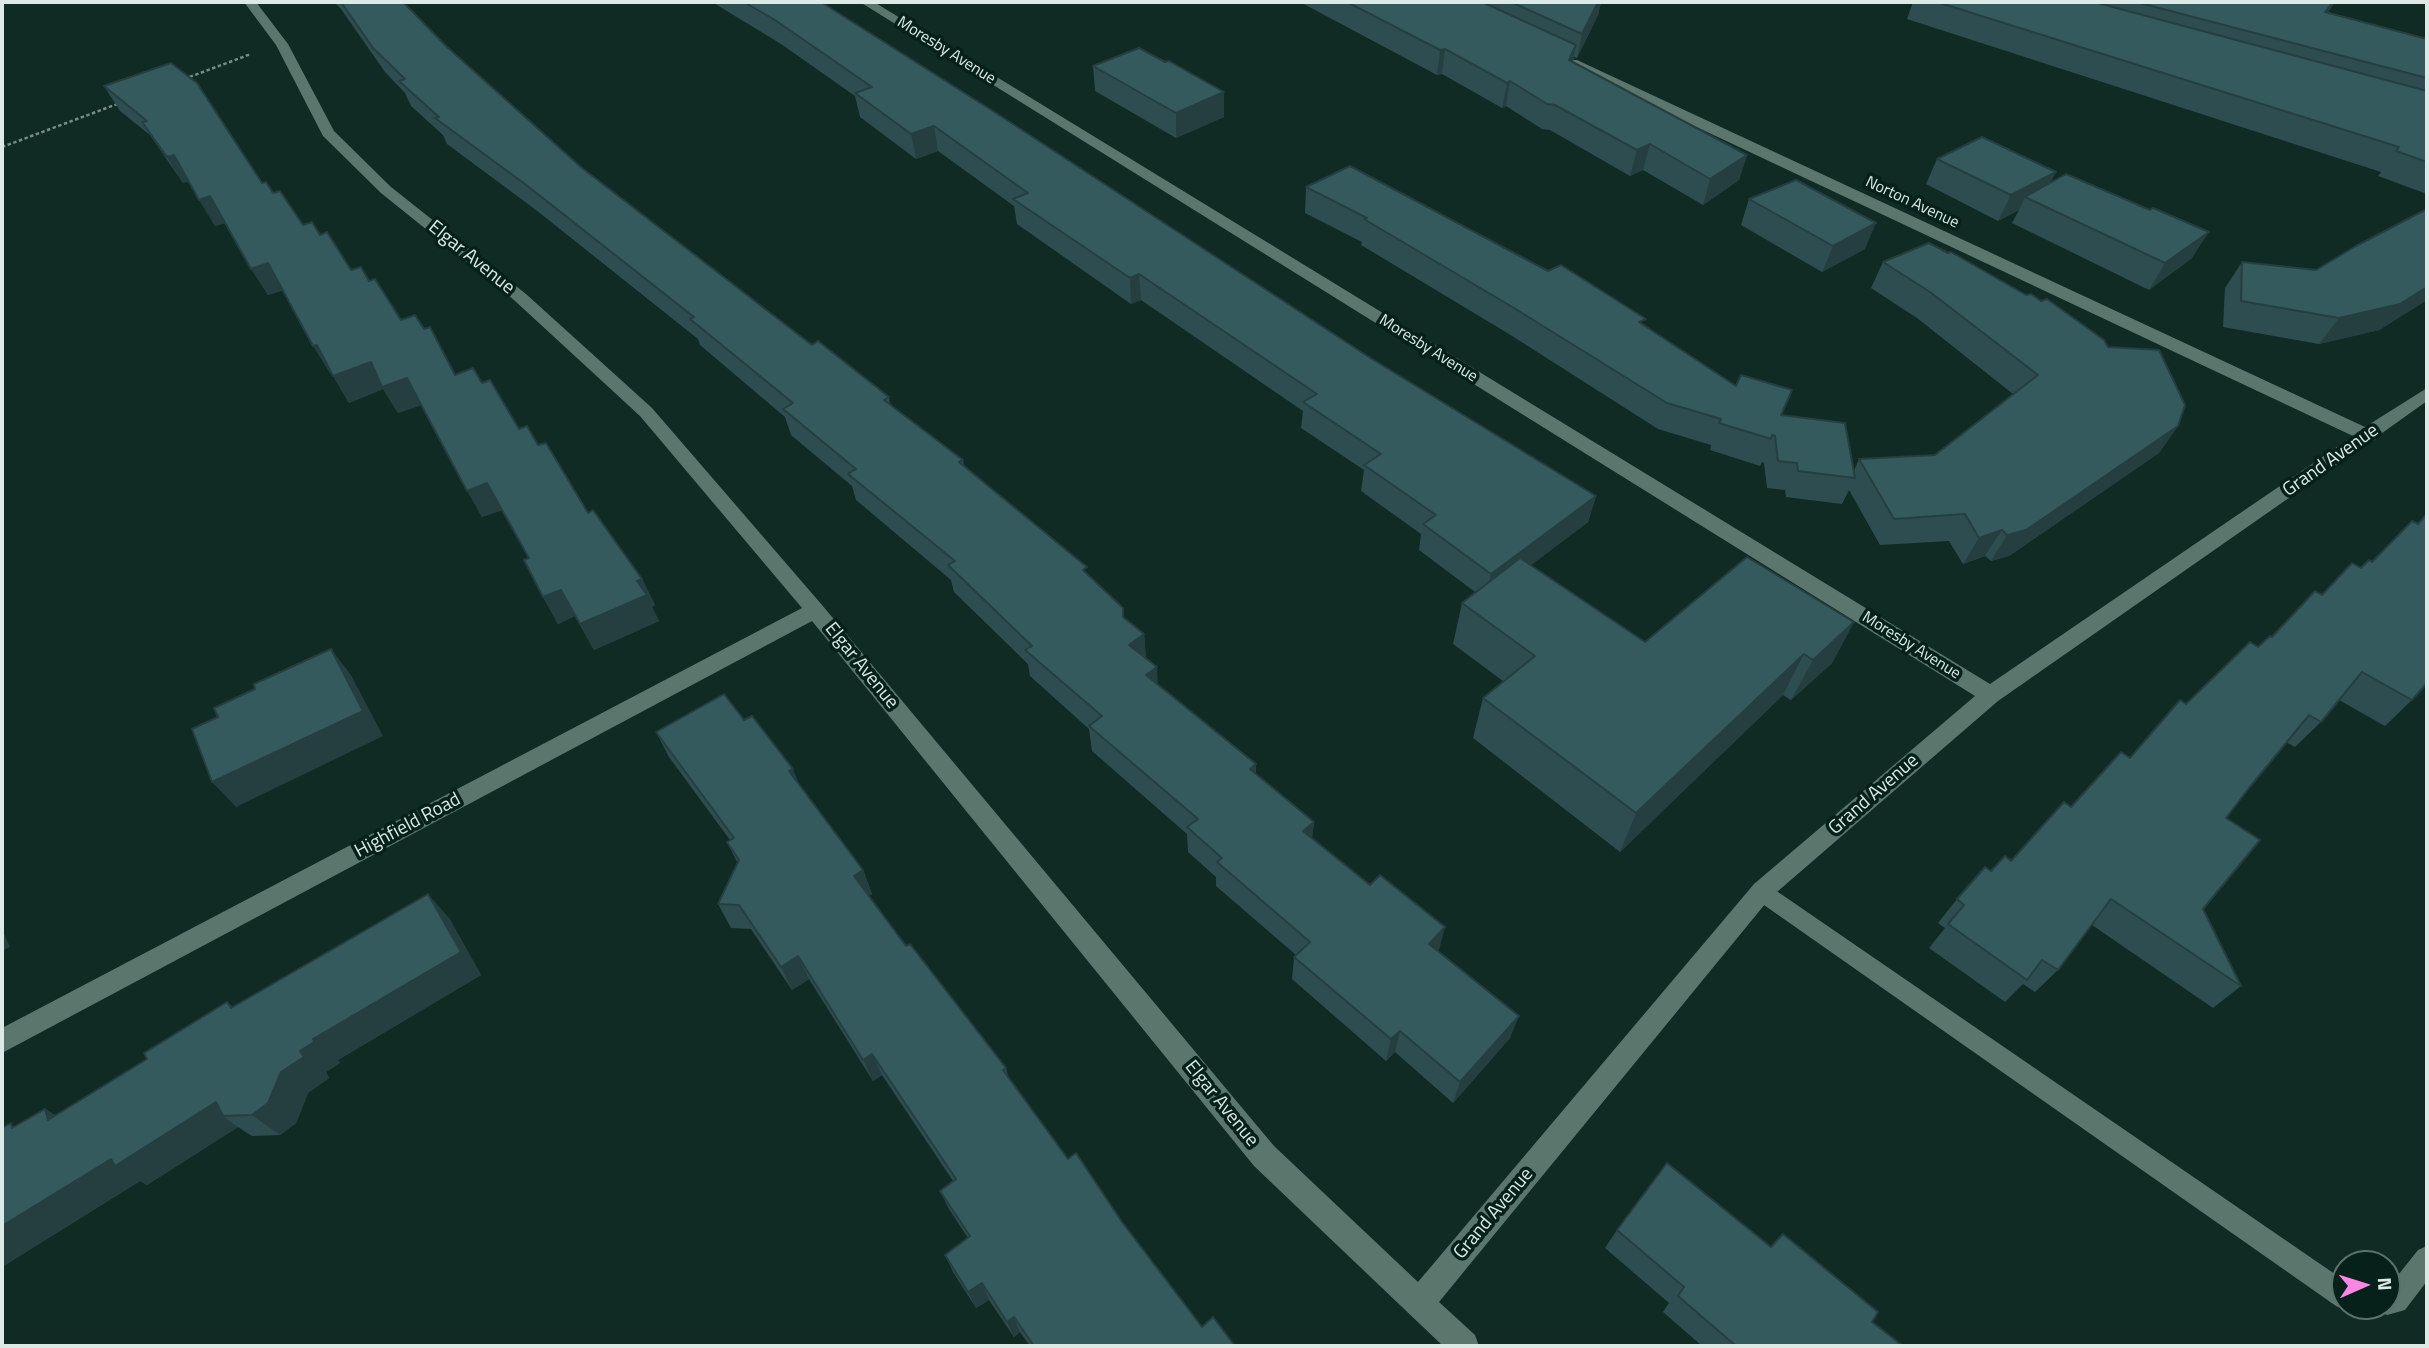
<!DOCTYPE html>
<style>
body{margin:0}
#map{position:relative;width:2429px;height:1348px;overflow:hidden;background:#102b23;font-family:"Titillium Web",sans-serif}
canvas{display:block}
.frame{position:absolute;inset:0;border:4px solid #dbeae4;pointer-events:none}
.north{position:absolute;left:2331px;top:1250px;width:70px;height:70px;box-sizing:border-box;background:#062119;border:2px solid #5b716a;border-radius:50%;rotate:87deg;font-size:19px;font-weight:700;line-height:28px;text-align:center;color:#dbeae4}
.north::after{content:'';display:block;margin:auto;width:24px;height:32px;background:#fc86e4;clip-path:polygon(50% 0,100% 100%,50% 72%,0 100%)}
</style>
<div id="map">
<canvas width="2429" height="1348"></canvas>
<div class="frame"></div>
<div class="north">N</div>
</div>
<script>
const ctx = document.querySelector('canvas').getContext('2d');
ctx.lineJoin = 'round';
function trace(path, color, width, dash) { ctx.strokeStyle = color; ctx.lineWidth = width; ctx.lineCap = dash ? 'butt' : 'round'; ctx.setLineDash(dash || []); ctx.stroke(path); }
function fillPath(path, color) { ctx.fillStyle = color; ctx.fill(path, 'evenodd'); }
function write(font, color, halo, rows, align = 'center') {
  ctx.font = font + ' "Titillium Web",sans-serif'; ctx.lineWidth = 7; ctx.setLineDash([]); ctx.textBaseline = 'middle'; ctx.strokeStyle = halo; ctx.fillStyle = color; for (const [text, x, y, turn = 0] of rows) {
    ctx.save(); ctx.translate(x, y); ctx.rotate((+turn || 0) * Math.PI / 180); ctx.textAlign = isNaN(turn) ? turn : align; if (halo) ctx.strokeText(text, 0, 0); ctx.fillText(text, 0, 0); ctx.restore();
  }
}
trace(new Path2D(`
 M184,79L251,54
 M2,147L120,103`), '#778c85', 2.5, [3.5, 2.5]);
fillPath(new Path2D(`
 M1762,881L2345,1281V1306H2354L2345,1310L2336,1306L1754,898L1751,891L1754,884Z
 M2427,1246V1281L2405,1310L2387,1315L2378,1311L2375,1306H2387V1289L2418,1250Z`), '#5b776d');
fillPath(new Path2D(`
 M244,2H256L288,44L334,131L391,187L526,294L652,408L822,605L1274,1146L1418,1282L1754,884L1975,696L860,2H874L1990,684L2353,436L1567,66V60H1577L2365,427L2427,388V401L2378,436L2375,440L2369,442L1998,701L1770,898L1439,1302L1475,1335L1479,1346H1443L1254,1166L812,621L2,1053V1028L802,608L640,416L514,300L381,193L323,136L276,45Z`), '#5b776d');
fillPath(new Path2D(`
 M334,2H403L447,47L582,168L812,345L889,397L890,405L963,460L964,466L1088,574L1123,608V617L1144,634L1146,659L1158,685L1256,764V774L1314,822L1312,838L1439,950L1438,951L1510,1038L1453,1103L1395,1052L1386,1061L1292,979L1294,957L1296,955L1216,886V877L1188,852L1187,834L1092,751L1089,729L1030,676L1028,664L954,592L951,580L856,500L852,486L791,435L785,417L700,345L698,339L536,210L447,144L443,135L411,106L405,93L385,72L341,9Z
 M712,2H821L1372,359L1596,496L1588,522L1531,565L1645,642L1854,622L1832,663L1791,700L1783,695L1620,852L1473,738L1483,698L1503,681L1453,644L1462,603L1475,592L1419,550L1421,534L1361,491L1364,470L1301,428L1303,411L1141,300L1131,304L1017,224L1014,206L938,151L916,159L860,117L855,96L781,44Z
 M1300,2H1601L1598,15L1577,58L1574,57L1573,62L1747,155L1739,180L1703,205L1643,170L1630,176L1550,130L1542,129L1506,106L1502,108L1442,74L1437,75Z
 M1913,2H2335L2328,12L2427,39V194L2378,176L2381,172L1907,19Z
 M1165,62L1224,92V117L1176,138L1095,91L1093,66Z
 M104,86L262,183L303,225L320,235L351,270L369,281L401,320L424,329L455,375L482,383L519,429L538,445L588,513L642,579L655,605L652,607L659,621L594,650L575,616L558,624L543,597L529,558L502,510L482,517L421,405L398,413L383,389L349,403L331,372L330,373L283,290L268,295L225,223L215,226L189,181L183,183L150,135L120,111Z
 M1937,159L2050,184L2192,258L2149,290L2012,223L2019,210L1998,221L1926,184Z
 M1306,187L1644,325L1781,415L1854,471L1859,459L1935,455L2013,394L1917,318L1871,288L1883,262L2108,347L2178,426L2159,453L2009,556L1991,561L1985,556L1963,564L1949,541L1880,545L1849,490L1842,504L1786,497L1785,490L1767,488L1764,463L1762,462L1760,466L1710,450L1711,445L1658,429L1509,334L1361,245L1362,242L1305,213Z
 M1749,199L1865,249L1822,272L1741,225Z
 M2427,209V300L2379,330L2319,344L2223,327L2225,288L2242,262L2316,270Z
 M2315,591L2412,700L2385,726L2339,700L2321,722L2295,747L2286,742L2249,788L2226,818L2203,909L2241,986L2213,1008L2092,925L2058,970L2035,992L2023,984L2005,1002L1929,948L1945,928L1938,923L1957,899L1991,871L2011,861L2071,807L2130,758L2186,704L2272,637Z
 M744,720L800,787L863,870L872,894L869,896L906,946L1006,1068L1009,1079L1068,1159L1122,1222L1202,1327L1235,1346H1030L1020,1332L1014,1337L989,1300L976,1308L953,1272L945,1255L968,1238L949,1209L940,1191L953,1181L882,1075L873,1081L809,979L792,990L751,929L731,928L718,904L738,864L727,842L730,840L669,757L656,732Z
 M449,918L481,975L338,1060L340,1063L326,1072L329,1078L308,1093L296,1123L280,1135L252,1136L238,1127L147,1185L140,1181L2,1267V1128L16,1126L45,1109L56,1116L147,1059L227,1002L233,1007Z
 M1617,1230L1771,1247L1783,1234L1872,1322L1903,1346H1702L1663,1312L1669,1303L1605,1248Z`), '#2e4d50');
fillPath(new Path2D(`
 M1598,2H1601L1598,15L1577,58L1582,34Z
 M2333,2H2335L2311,36L2325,12Z
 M1576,45L1571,70L1569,60Z
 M1445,49L1442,74L1437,75L1440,50Z
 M1510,81L1506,106L1502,108L1507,83Z
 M1224,92V117L1176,138V113Z
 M934,126L938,151L916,159L911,134Z
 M1650,144L1643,170L1630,176L1637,150Z
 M174,155L190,181L183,183L167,157Z
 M1747,155L1739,180L1703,205L1710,179Z
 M2056,172L2043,198L2025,197L2019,210L1998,221L2011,195Z
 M210,196L227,222L215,226L199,200Z
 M1876,223L1865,249L1822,272L1833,246Z
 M2209,232L2192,258L2149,290L2165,263Z
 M268,263L284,290L268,295L251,269Z
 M1139,274L1141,300L1131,304L1130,278Z
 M2427,287V300L2379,330L2319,344L2339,318Z
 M317,345L334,371L330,373L313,346Z
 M371,362L407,378L422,405L398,413L383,389L349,403L333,376Z
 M2178,426L2159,453L2009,556L1991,561L2007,535Z
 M487,483L502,510L482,517L467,491Z
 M1596,496L1588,522L1485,600L1491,574Z
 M2002,530L1985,556L1963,564L1979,538Z
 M642,579L655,605L652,607L659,621L594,650L580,624L637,581Z
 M561,590L575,616L558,624L543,597Z
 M1854,622L1832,663L1791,700L1813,660Z
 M1144,634L1146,660L1129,645Z
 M331,649L351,675L383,736L236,807L212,782Z
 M1804,654L1783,695L1620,852L1636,813Z
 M1157,667L1158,693L1146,675Z
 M1256,764L1255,789L1250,769Z
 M793,769L803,794L789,771Z
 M1314,822L1311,846L1303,831Z
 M863,870L872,894L863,900L854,876Z
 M428,894L449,918L481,975L338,1060L340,1063L326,1072L329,1078L308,1093L296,1123L280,1135L252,1115L281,1072L300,1051L313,1039Z
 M1445,927L1439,950L1423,967L1429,944Z
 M2,929L10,947L2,951Z
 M798,956L809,979L792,990L781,967Z
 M1519,1016L1510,1038L1453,1103L1460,1082Z
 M1400,1031L1395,1052L1386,1061L1391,1039Z
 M872,1054L882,1075L873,1081L863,1060Z
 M216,1102L223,1116L238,1127L147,1185L140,1181L2,1267V1226L111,1159Z
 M45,1109L79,1129L48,1120Z
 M982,1283L989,1300L976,1308L968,1292Z
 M1014,1317L1020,1332L1014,1337L1007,1322Z`), '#253f41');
const building = new Path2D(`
 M341,2H403L447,47L582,168L812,345L818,341L889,397L884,400L963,460L959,462L1087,567L1083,570L1123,608V617L1144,634L1129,645L1157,667L1146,675L1256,764L1250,769L1314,822L1303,831L1370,885L1380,875L1445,927L1429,944L1519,1016L1460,1082L1400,1031L1391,1039L1294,957L1310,942L1217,862L1222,858L1187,827L1198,819L1089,726L1102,716L1025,650L1032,646L948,565L955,561L848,474L856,469L783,409L793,403L690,319L694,317L525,184L435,118L439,117L399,81L405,79L373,48Z
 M744,2H821L996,113L1372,359L1596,496L1491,574L1423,524L1436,515L1364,465L1381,454L1303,402L1317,394L1139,274L1130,278L1013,199L1028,193L934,126L911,134L855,93L872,87L775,20Z
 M1347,2H1482L1576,45L1569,60L1747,155L1710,179L1650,144L1637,150L1555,105L1547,104L1510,81L1507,83L1445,49L1440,50Z
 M1511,2H1598L1582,34Z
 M1937,2H2094L2427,91V162L2396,151L2399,147Z
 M2136,2H2333L2325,12L2427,39V78Z
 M1139,48L1165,62L1169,61L1224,92L1176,113L1093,66Z
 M171,63L197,83L262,183L266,182L273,193L280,191L303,225L312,222L320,235L327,232L351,270L361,267L369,281L375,279L401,320L415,315L424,329L430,327L455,375L473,368L482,383L490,380L519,429L527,426L538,445L546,443L588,513L593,510L642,579L637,581L647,595L580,624L561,590L543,597L524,560L529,558L487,483L467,491L407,378L382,387L371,362L333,376L317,345L313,346L268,263L251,269L210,196L199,200L174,155L167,157L142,122L147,121L104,86Z
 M1982,137L2056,172L2011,195L1937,159Z
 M1350,166L1548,271L1561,265L1646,319L1639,322L1736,386L1741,375L1792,390L1781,415L1845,423L1855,478L1798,471L1797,463L1778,461L1775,436L1772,435L1771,439L1719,423L1721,419L1667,403L1514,308L1364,219L1367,218L1306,187Z
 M2066,174L2150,210L2153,208L2209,232L2165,263L2025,197Z
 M1796,180L1876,223L1833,246L1749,199Z
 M2427,209V287L2400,304L2339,318L2241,301L2242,262L2316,270L2356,246Z
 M1929,243L1948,253L1951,252L2026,295L2031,294L2041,301L2047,299L2104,340L2108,347L2159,350L2185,405L2178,426L2026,530L2007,535L2002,530L1979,538L1965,514L1894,519L1859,459L1935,455L2038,375L1930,292L1883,262Z
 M2427,514V683L2412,700L2362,672L2321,722L2309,715L2249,788L2226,818L2260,840L2203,909L2241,986L2111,899L2058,970L2042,960L2027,980L1948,924L1964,905L1957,899L1985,867L1991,871L2005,856L2011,861L2064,802L2071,807L2121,752L2130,758L2180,700L2186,704L2250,642L2258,647L2270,636L2272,637L2315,591L2322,595L2352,563L2361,568L2369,560L2372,562L2412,521L2418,524Z
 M1747,557L1854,622L1813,660L1804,654L1636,813L1483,698L1535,656L1462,603L1520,558L1645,642Z
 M331,649L363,711L212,782L192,729L218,717L214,708L255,689L254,684Z
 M724,694L744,720L752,716L793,769L789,771L863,870L854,876L906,946L910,944L1006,1068L1003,1070L1068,1159L1076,1153L1122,1222L1202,1327L1213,1317L1235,1346H1034L1014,1317L1007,1322L982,1283L968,1292L945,1255L970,1236L940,1191L956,1179L872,1054L863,1060L798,956L781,967L739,905L718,904L739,860L727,842L734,838L656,732Z
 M428,894L461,952L313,1039L314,1042L300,1051L304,1057L281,1072L268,1103L252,1115L223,1116L216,1102L115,1166L111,1159L2,1226V1128L11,1123L12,1128L45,1109L48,1120L147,1059L144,1053L227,1002L231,1008Z
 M1667,1163L1771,1247L1783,1234L1878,1312L1872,1322L1903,1346H1736L1678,1296L1684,1287L1617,1230Z`);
fillPath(building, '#355a5d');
trace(building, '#253f41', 2);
write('16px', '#dbeae4', '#062119', [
 ["Moresby Avenue",946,51,32],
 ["Norton Avenue",1912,203,25],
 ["Moresby Avenue",1428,349,32],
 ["Moresby Avenue",1911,646,32]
]);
write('19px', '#dbeae4', '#062119', [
 ["Elgar Avenue",471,258,39],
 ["Grand Avenue",2331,461,-35],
 ["Elgar Avenue",861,666,51],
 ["Grand Avenue",1874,795,-41],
 ["Highfield Road",408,826,-28],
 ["Elgar Avenue",1221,1104,51],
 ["Grand Avenue",1494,1214,-50]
]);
</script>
